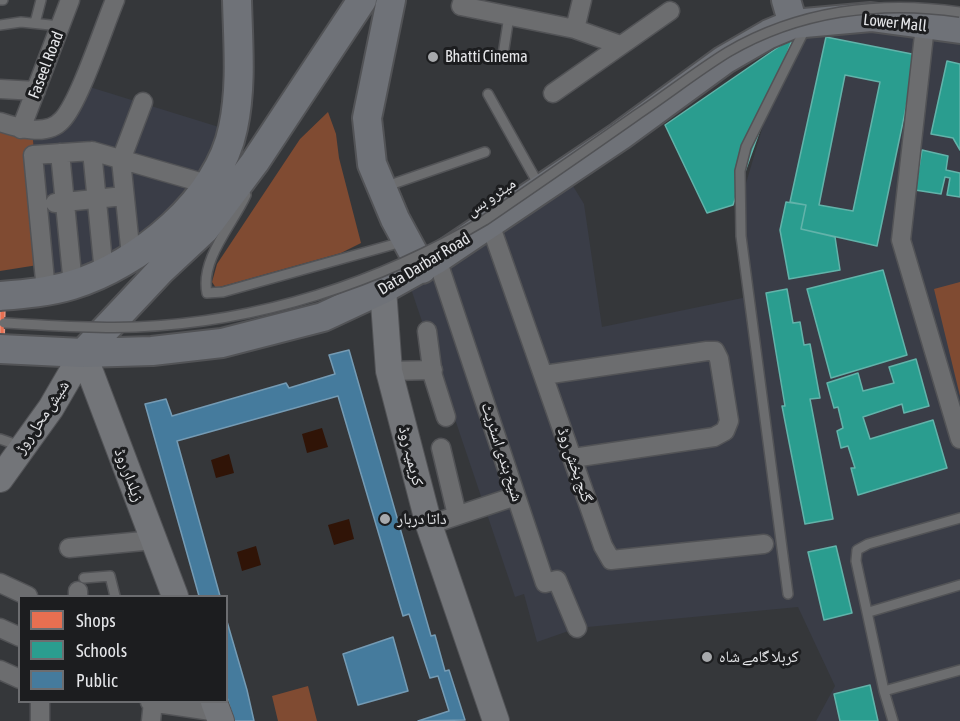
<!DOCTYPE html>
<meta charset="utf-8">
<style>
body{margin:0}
#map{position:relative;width:960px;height:721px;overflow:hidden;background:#35373a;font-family:"Asap Condensed",sans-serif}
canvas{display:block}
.legend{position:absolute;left:18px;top:595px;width:210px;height:108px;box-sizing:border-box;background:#1c1d1f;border:2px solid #6c6d70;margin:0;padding:8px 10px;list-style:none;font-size:18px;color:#e5e6e9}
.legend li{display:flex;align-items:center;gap:12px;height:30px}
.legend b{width:30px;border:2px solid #6c6d70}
</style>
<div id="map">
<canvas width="960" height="721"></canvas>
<ul class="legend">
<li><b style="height:16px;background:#e76f51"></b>Shops</li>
<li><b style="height:16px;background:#2a9d8f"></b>Schools</li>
<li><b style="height:16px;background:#457b9d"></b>Public</li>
</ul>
</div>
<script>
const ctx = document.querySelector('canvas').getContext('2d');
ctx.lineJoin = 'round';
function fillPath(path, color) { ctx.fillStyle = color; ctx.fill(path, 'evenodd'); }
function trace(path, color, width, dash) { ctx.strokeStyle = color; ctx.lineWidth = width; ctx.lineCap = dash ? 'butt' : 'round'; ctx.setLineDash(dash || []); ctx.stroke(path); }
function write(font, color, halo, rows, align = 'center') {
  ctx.font = font + ' "Asap Condensed","Noto Naskh Arabic",sans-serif'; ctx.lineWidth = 6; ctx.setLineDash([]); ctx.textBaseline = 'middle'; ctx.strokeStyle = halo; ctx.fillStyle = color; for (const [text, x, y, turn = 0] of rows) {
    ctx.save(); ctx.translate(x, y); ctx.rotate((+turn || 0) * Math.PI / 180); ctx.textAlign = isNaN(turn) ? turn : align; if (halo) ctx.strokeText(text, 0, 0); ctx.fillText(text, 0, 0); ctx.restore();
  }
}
fillPath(new Path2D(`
 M793,24L960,34V721H816L835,686L798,607L577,628L537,642L524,594L515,597L407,277L565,173L584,204L602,327L752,296L739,207Z
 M80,84L219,127L212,152L191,198L139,251L46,291L32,129H45Z`), '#3a3d47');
fillPath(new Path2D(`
 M328,112L336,134L339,158L361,243L341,253L216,288L212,282L217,264L300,139Z
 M0,122L32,129L44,264L0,271Z
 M960,282V396L934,289Z
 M308,686L317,721H278L272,696Z`), '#804b32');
fillPath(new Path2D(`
 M322,428L328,447L307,453L302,434Z
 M229,454L234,473L216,478L211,460Z
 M349,519L354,539L334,545L328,525Z
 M256,546L261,565L242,571L237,552Z`), '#301407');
const shops = new Path2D(`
 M0,307H5L4,343H0Z`);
fillPath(shops, '#e76f51');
trace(shops, '#e6937f', 1.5);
const schools = new Path2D(`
 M793,37L733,205L707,213L665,125Z
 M826,37L917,55L877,246L801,229L806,205L790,202ZM845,75L880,82L853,211L819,205Z
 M947,61L960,64V150L953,138L931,134Z
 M922,150L948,156L946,170L960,173V197L947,195L950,178L945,177L941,194L915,190Z
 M786,202L806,205L801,229L835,237L840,270L789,279L780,230Z
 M883,270L907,355L831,378L807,289Z
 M787,289L793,323L800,322L804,345L810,344L820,398L810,399L833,519L805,524L782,406H785L766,293Z
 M916,359L929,406L904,413L902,404L863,417L870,439L933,420L947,468L858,495L851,468H855L848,446L841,448L837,431L843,428L838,407L834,408L827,383L858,373L863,391L894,383L889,367Z
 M836,546L852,613L824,620L808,552Z
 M870,685L878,721H840L834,694Z`);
fillPath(schools, '#2a9d8f');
trace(schools, '#62b3aa', 1.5);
const public = new Path2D(`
 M349,350L431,636L435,635L445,671L449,670L465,720L418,721L449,711L438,676L430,678L409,614L403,616L338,396L177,441L220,596H199L145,404L166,399L172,416L286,383L289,388L335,374L329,355Z
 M226,618L247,690L254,721H234L226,694Z
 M393,637L408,691L358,705L343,654Z`);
fillPath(public, '#457b9d');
trace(public, '#759bb4', 1.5);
const lane = new Path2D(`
 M0,0H3
 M35,23L41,0
 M0,25L21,22L60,26
 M503,55L509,16
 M488,94L540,187
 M384,187L485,152
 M246,195C233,224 200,259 207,293L223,292L402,242
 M0,439L20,446
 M84,578L110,576L115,596
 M788,594L741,236L740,171L746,147L805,29
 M869,612L960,585
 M884,691L856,561L857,550L868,544L960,518
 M893,721L884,691L960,670`);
const street = new Path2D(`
 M463,0L461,6L575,29L620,45
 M925,26L901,240L960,439
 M575,29L582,0
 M0,89L36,91
 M553,93L670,11
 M0,122C18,128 47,137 62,120C79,103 104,26 115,0
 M21,129L70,0
 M92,151L104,273
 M60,153L73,285
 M55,203L124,196
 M490,224L603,546L611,560L764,544
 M131,256L121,160L143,102
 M437,259L545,583L557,580L577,628
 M46,291L33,155L92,151L210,185
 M427,331L433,376L446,417
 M389,371L433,370
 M544,375L707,351H715L719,359L729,421L725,431L714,437L573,458
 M441,448L457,515
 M429,525L516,496
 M69,548L154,540
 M0,583L28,596
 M78,596V591
 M0,628L20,637
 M0,670L20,679
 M150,702L218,712
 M40,721V702
 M151,721L153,702`);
const secondary = new Path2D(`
 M383,289L389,371L429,525L496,721
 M83,353L175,596
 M0,479L51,408L83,353
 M214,702L221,721`);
const primary = new Path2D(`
 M391,0L367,118L372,164L395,219L422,269
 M786,0L793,24
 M0,296C24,294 49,292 72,285C139,265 219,199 233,128C242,87 238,42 237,0
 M0,349L83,353L152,351L222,343L323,317L383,289L437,259L620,136L724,60L769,34L793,24L871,17L960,29
 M86,350L161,270L205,229L255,162L362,0`);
trace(lane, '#525356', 12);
trace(street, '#525356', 21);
trace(secondary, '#525356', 28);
trace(primary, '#525356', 32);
trace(lane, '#6c6d6f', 9);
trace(street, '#6c6d6f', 18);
trace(secondary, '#737579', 26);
trace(primary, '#6f7278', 28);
const laneBridge = new Path2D(`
 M4,323C48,325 92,329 136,327C259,322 379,283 485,220C536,185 587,150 638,114C668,94 697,71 728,52C798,11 880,0 960,12`);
trace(laneBridge, '#525356', 12, []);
trace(laneBridge, '#6c6d6f', 9);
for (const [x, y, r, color] of [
 [433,57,6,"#a7a9ac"],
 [385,519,6,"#a7a9ac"],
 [707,657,6,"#a7a9ac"]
]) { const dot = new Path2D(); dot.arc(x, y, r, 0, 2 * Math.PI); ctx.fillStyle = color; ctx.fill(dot); trace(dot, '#1c1d1f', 2); }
write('16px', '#e5e6e9', '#1c1d1f', [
 ["Lower Mall",895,23,6],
 ["Faseel Road",46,65,-69],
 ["میٹرو بس",491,197,-34],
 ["Data Darbar Road",424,264,-31],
 ["شیش محل روڑ",42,417,-56],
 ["شیخ ہندی اسٹریٹ",502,452,72],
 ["کریمیہ روڈ",411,456,76],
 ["گنج بخش روڈ",575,465,71],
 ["زیلدار روڈ",129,475,69]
]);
write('16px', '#e5e6e9', '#1c1d1f', [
 ["Bhatti Cinema",445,57],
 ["داتا دربار",397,519],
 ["کربلا گامے شاہ",719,657]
], 'left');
</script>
